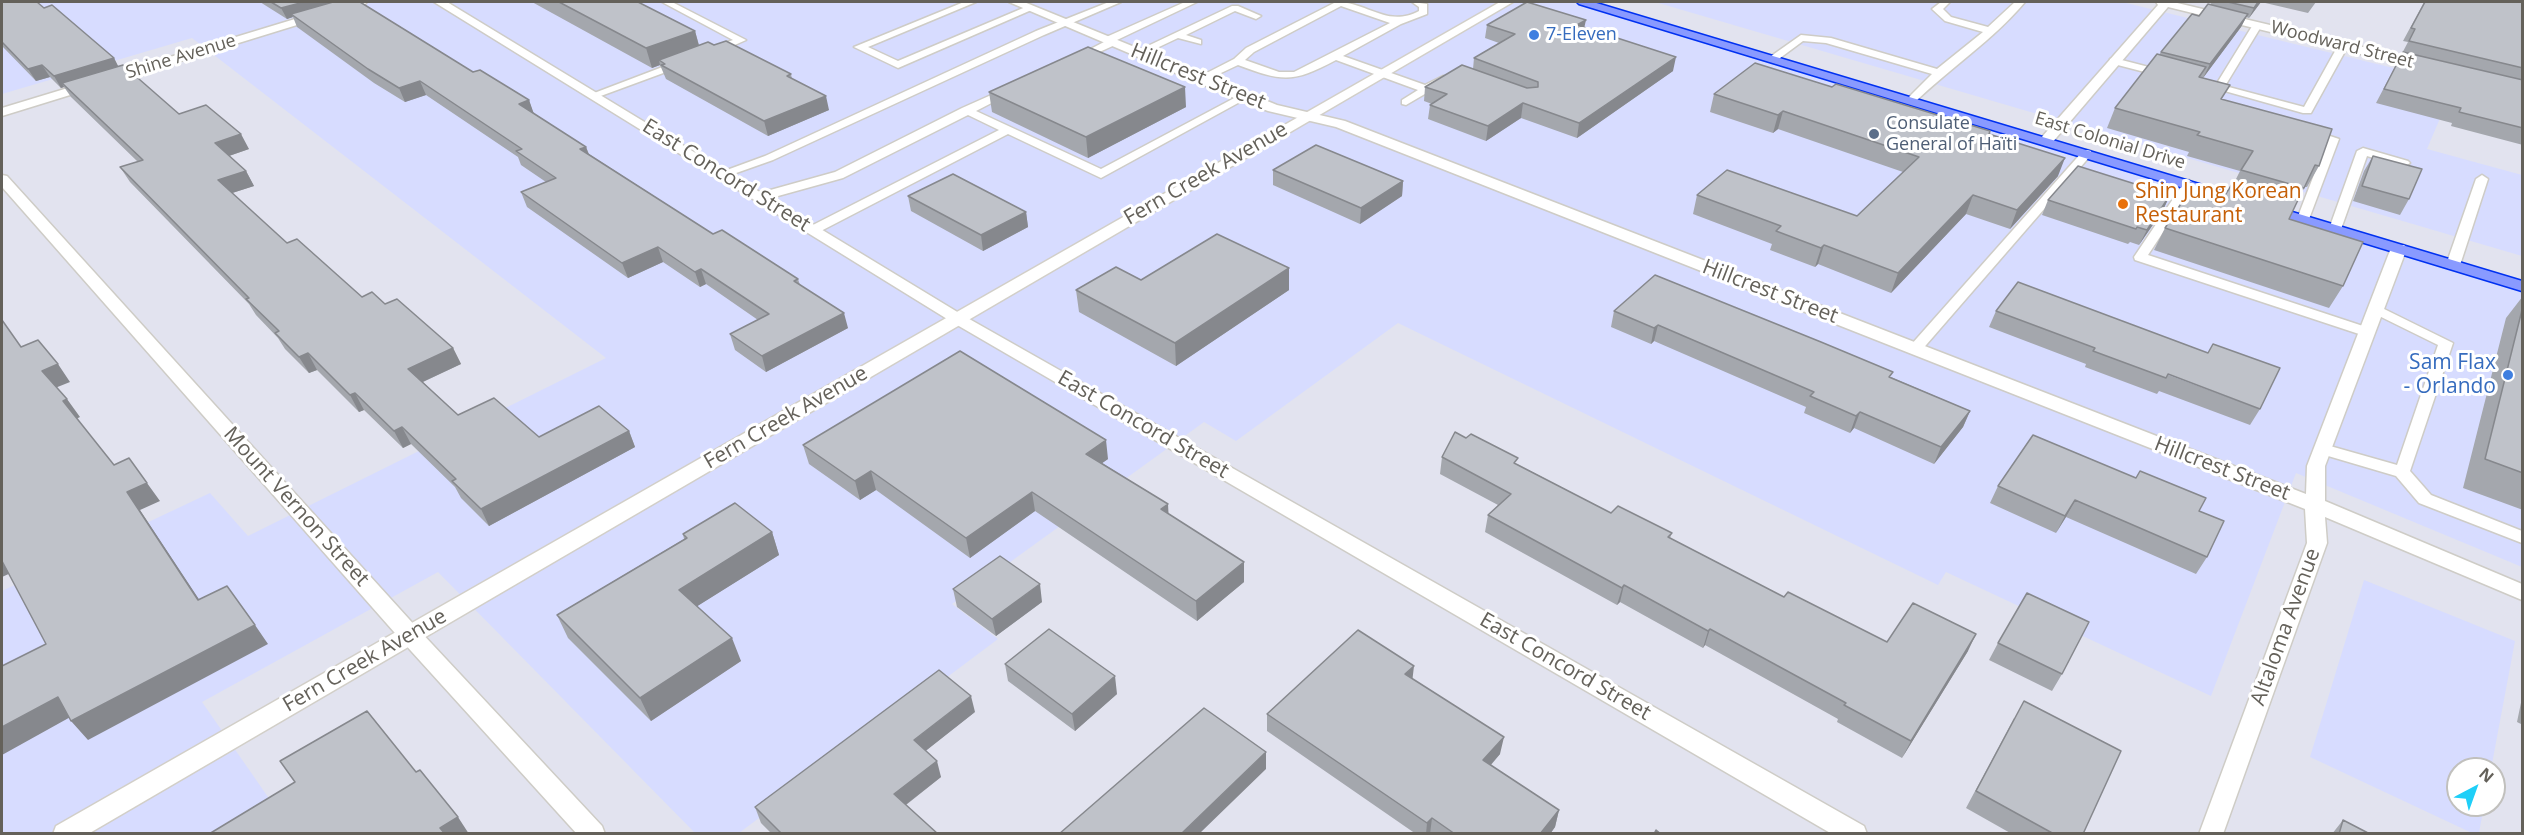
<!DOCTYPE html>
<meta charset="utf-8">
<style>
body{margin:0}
#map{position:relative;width:2524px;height:835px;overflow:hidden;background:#e2e3ef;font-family:"Open Sans",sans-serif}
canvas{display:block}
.frame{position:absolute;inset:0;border:3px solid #64615a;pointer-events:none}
.north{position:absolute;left:2446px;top:757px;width:60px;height:60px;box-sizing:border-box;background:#fff;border:2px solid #c1c0bd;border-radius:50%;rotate:41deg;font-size:16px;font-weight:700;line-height:24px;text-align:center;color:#64615a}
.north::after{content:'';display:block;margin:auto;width:21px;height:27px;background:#1fcff8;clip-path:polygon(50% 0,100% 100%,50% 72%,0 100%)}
</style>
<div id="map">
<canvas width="2524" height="835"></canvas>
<div class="frame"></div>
<div class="north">N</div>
</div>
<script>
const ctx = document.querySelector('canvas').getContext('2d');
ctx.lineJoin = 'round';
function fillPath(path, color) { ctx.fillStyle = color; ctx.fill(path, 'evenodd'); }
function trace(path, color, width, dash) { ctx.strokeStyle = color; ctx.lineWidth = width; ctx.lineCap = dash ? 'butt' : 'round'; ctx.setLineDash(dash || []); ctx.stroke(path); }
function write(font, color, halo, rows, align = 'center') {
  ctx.font = font + ' "Open Sans",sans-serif'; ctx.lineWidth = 6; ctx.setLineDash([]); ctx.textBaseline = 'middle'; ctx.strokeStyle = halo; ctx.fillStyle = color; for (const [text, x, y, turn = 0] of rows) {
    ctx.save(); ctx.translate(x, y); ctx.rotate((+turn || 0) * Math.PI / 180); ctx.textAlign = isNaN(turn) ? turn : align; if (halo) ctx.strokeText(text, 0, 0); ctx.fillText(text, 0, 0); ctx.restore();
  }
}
fillPath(new Path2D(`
 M2,2H1582L2522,286V567L2296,473L2211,696L1946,572L1938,585L1398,323L1236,441L1204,422L952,604L998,639L739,833H695L438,572L202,702L293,833H2V591L210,493L248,536L606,358L192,38L2,94Z
 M1655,2H2122L2455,83L2427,149L2522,175V256Z
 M2364,580L2515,641L2491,769H2458V805H2484L2479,833H2472L2310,757Z`), '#d7dcff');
const lane = new Path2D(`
 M662,2H672L746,40L719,52H711V48L733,40Z
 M964,2H976L868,47L898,61L1028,6L1036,8L898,68L854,47Z
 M1109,2H1121L1044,35L773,160L722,178L716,174L765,156L1036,31Z
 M1185,2H1197L1117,40V44L1082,60L1073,58L1104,42V38Z
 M1336,2C1368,2 1387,28 1419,11V7L1412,2L1427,4V14L1401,24L1343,56L1425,85L1443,76L1447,77V81L1406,105L1402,104V100L1418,90L1336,60C1293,83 1283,82 1238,65L1204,81H1196L1195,79L1234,59L1246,48ZM1341,6L1390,23L1294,72H1279L1245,60L1254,52Z
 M1941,2H1950L1943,9L1951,17L1988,27L2015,2H2025C1993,40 1950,68 1915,102H1907L1906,100L1932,74L1826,43L1803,41L1776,61L1767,59L1801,35L1831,38L1937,69L1983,32L1945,21L1932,9Z
 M1232,6H1238L1261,16L1256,19L1235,11L1186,35L1201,40V44L1178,38L1142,55L1133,53Z
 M2254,23L2262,25L2225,86L2304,107L2339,44L2348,46L2311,113H2303L2214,88Z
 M2114,58L2168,72L2169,74L2164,77L2110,63V59Z
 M681,60L685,61V65L598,97H590L589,95Z
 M1007,88L1012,91L1011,93L976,111L1101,169L1240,95H1248L1249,97L1101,178L1008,134L817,233H809L807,230L809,227L999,130L968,115L843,178L760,201L754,197L756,194L835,172L962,108Z
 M2309,129L2339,139L2309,219L2303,223L2297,219L2327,141L2305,134L2303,132Z
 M2363,148L2408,161L2410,163L2404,167L2367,156L2341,229L2335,233L2331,232L2329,229L2357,151Z
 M2087,150L2091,151V155L1920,352H1910L1908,349L1910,346L2083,151Z
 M2482,175L2488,179L2460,265L2453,269L2448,268L2446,265L2476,179Z
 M2189,180L2195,184L2148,255L2372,329L2374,332L2372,335H2362L2135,260L2134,257L2185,181Z
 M2376,305L2453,343L2410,471L2431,495L2522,531V543L2419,503L2396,476L2318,453L2315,449L2323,444L2397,465L2438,345L2371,312L2369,309L2371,306Z`);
const street = new Path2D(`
 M351,2H367L365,4L2,116V108Z
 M434,2H447L964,316L1864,826L1867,834H1832L952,322Z
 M1009,2H1024L1277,105L1345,121L2306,494L2307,466L2391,248L2394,245H2404L2407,248L2325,466V501L2522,584V600L2325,517L2327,543L2223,834H2199L2307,543L2305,509L1336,127L1268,111L1239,100Z
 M2156,2H2173L2426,62L2428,65L2422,69L2168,7L2051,144H2041L2039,141L2041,138L2158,5Z
 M2,175L7,176L418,629L602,826L605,834H577L402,641L2,187Z`);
const secondary = new Path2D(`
 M1500,2H1513L88,834H53L56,826Z`);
const highway = new Path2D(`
 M1577,2H1593L2522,281V291L1579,4Z`);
trace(lane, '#ceccc6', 3);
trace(street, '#ceccc6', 3);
trace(secondary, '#d2cfc8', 3);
trace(highway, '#0031f1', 3);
fillPath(lane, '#fff');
fillPath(street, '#fff');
fillPath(secondary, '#fff');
fillPath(highway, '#899aff');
fillPath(new Path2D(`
 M2,2L44,8L114,58L118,66L179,114L249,149L229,156L246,171L254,186L232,193L287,243L362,297L385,304L453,348L461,364L423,382L458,415L539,437L629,431L635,447L489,526L461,498L455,487L411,444L403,448L364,410L359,412L317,370L309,373L285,349L278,338L256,315L249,304L130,182L120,167L138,162L71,97L64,87L61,88L50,77L36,81L2,46Z
 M260,2H360L473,72L529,100L533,113L586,147L589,154L713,234L798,279L800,285L848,328L766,372L735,350L730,334L758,320L706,284L700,287L663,262L628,278L527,207L521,192L546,182L521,165L518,157L426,95L405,102L374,83L297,27L293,17L287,19Z
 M532,2H638L695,31L699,45H714L791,74L792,79L829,110L768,136L666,79L660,65L652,68Z
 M2212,2H2316L2308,13L2261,2L2249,18L2246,17L2241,27L2203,78L2223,100L2319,166L2307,187H2305L2297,200L2289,219L2343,286L2329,308L2154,250L2165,228L2220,203L2235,181L2240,171L2187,156L2189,152L2107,128L2115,108L2159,55L2161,52L2210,5Z
 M2424,2H2523V145L2451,126L2452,123L2376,103L2408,42L2403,41Z
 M1487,25L1584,27L1673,71L1577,138L1521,118L1486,141L1428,119L1430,105L1432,104L1424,101L1425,87L1473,69L1474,58L1499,43L1485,38Z
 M1832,87L1989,134L2058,176L2010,229L1966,214L1891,293L1818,264L1815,267L1770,250L1772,244L1693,214L1697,195L1857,216L1903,172L1778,129L1773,133L1710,112L1714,94Z
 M989,92L1186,107L1088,158L992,112Z
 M2373,156L2409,199L2400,215L2353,201L2364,171Z
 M1273,170L1403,181L1402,196L1360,224L1273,185Z
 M2170,195L2163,210L2139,245L2130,242L2128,244L2042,215L2048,200Z
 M908,196L1026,212L1028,227L983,251L911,211Z
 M1141,280L1289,290L1176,366L1079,312L1076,290Z
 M2523,296V510L2463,488L2506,318Z
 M1614,311L1891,377L1970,411L1963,427L1934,464L1854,428L1850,433L1804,413L1806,407L1654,341L1651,344L1611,327Z
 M1996,311L2260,409L2250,425L2159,391L2157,394L2085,367L2086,364L1989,327Z
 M803,445L1108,459L1102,463L1168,504V514L1244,562V582L1197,621L1035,511L970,558L876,490L860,500L809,464Z
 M1442,457L1517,464L1611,513L1672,533L1670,538L1784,597L1887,642L1968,651L1902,758L1837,722L1838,719L1705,645L1703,648L1620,602L1617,605L1485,532L1488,515L1498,505L1440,474Z
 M1998,486L2199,511L2207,557L2196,574L2066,517L2056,533L1990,503Z
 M772,532L779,555L697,606L741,661L651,721L568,638L557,615L684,539L683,534Z
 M953,589L1042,602L996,636L957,607Z
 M1998,643L2062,674L2052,691L1989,660Z
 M1005,664L1117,694L1075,731L1008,681Z
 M1412,679L1500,754L1491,765L1559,810L1555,827L1550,834H1416L1267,731V714Z
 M2523,693V725L2517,722Z
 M975,712L925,751L941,777L906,805L938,834H772L761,823L755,807Z
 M2014,718L2083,834H2012L1966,808Z
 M2343,820L2370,834H2332Z`), '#a4a7ad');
fillPath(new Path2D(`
 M304,2H344L291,14L293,17L287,19L281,8Z
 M2258,2H2261L2249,18L2254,8Z
 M2248,14L2241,27L2203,78L2210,64Z
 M1586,20L1583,33L1577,25Z
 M695,31L700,50L659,60L660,65L652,68L646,48Z
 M1676,57L1673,71L1577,138L1579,123Z
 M114,58L120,70L62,83L64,87L61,88L54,76Z
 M42,65L50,77L36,81L28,69Z
 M420,81L426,95L405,102L399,88Z
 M1185,87L1186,107L1088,158L1086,137Z
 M826,96L829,110L768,136L764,121Z
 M529,100L534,114L519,104Z
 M1523,103L1521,118L1486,141L1488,126Z
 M1783,111L1778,129L1773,133L1778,115Z
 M241,134L249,149L223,158L215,143Z
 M586,147L591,161L580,149Z
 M2065,158L2058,176L2010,229L2017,210Z
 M246,171L254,186L226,195L218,180Z
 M1403,181L1402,196L1360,224L1361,208Z
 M1973,195L1966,214L1891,293L1898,273Z
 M2170,195L2163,210L2139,245L2147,230Z
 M1026,212L1028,227L983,251L981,235Z
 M1824,245L1818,264L1815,267L1821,248Z
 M658,247L663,262L628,278L622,263Z
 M1289,268V290L1176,366L1175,343Z
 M701,269L706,284L700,287L695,272Z
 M844,313L848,328L766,372L762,356Z
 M1658,325L1654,341L1651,344L1654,328Z
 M453,348L461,364L416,385L408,369Z
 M308,353L317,370L309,373L299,357Z
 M58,364L70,382L55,388L42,371Z
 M355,393L364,410L359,412L350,395Z
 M67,399L80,417L76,419L63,401Z
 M1970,411L1963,427L1934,464L1941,447Z
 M1860,412L1854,428L1850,433L1856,416Z
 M402,427L411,444L403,448L394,431Z
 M629,431L635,447L489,526L481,509Z
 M1106,440L1108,459L1088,473L1086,454Z
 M871,471L876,490L860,500L855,481Z
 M147,483L160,501L140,510L212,619L198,600L127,492Z
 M1032,492L1035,511L970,558L966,538Z
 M2075,500L2066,517L2056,533L2065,516Z
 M1168,504L1169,523L1161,509Z
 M772,532L779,555L688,612L679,590Z
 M2,558L13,572L2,577Z
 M1244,562V582L1197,621L1196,601Z
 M1040,584L1042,602L996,636L992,619Z
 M1624,585L1620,602L1617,605L1622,588Z
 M255,625L268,644L88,740L71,721Z
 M1710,629L1705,645L1703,648L1708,631Z
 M1976,634L1968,651L1902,758L1911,741Z
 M732,638L741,661L651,721L640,698Z
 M1414,666L1412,683L1405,674Z
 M1115,676L1117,694L1075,731L1072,714Z
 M971,696L975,712L918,757L914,740Z
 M58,697L74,715L2,755V727Z
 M1504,737L1500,754L1480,777L1483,760Z
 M1266,752V769L1199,834H1181Z
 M937,761L941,777L899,810L894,794Z
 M1559,810L1555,827L1550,834H1540Z
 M458,817L469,834H444L440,828Z
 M1432,818L1430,834H1426L1427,823Z`), '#86888d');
const building = new Path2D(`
 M2,2H37L44,8L52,5L114,58L54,76L42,65L28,69L2,42Z
 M271,2H304L281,8Z
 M333,2H360L473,72L480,70L529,100L519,104L586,147L580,149L713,234L722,230L798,279L794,281L844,313L762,356L730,334L769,314L701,269L695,272L658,247L622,263L521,192L556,178L516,151L522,149L420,81L399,88L368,69L291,14Z
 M559,2H638L695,31L646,48Z
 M1527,2L1586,20L1577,25L1676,57L1579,123L1523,103L1488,126L1430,105L1447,94L1425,87L1462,65L1527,88L1538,87V82L1474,58L1515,34L1487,25Z
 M2228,2H2258L2254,8Z
 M2425,2H2523V68L2409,41L2415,29L2411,28Z
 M2208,4L2248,14L2210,64L2161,52L2192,14L2199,16Z
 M726,41L791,74L787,76L826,96L764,121L661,65L665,64L659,60L708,42L714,45Z
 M1088,47L1185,87L1086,137L989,92Z
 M2403,52L2523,80V128L2459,112L2461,108L2384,89Z
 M2157,54L2206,67L2199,77L2230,85L2221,99L2332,129L2319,166L2315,165L2304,188L2241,170L2253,151L2197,135L2200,132L2115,108Z
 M1755,63L1832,87L1836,84L1990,131L1989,134L2065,158L2017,210L1973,195L1898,273L1824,245L1821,248L1776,231L1781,226L1697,195L1727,170L1857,216L1919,157L1783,111L1778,115L1714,94Z
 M123,65L179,114L206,105L241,134L215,143L246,171L218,180L287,243L297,239L362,297L372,292L385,304L397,299L453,348L408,369L458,415L494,398L539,437L599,406L629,431L481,509L452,481L456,479L402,427L394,431L355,393L350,395L308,353L299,357L275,333L279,331L246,299L249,298L120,167L143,160L62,83Z
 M1316,145L1403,181L1361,208L1273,170Z
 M2373,156L2422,169L2409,199L2362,186Z
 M2078,166L2170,195L2147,230L2137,227L2136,229L2048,200Z
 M953,174L1026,212L981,235L908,196Z
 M2234,181L2298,200L2289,219L2363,242L2343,286L2165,228L2188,193L2220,203Z
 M1217,234L1289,268L1175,343L1076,290L1116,267L1141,280Z
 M1655,275L1821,342L1893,372L1889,377L1970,411L1941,447L1860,412L1856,416L1810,396L1814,392L1658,325L1654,328L1614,311Z
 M2018,282L2208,353L2213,344L2280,368L2260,409L2168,374L2166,378L2093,351L2095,348L1996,311Z
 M2523,306V473L2485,459Z
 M2,320L21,347L38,340L58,364L42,371L67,399L63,401L114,465L129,458L147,483L127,492L198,600L227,586L255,625L71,721L58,697L2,727V666L46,644L2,561Z
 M960,351L1106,440L1086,454L1168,504L1161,509L1244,562L1196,601L1032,492L966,538L871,471L855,481L803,445Z
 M1455,432L1466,438L1471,434L1518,458L1514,463L1611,513L1618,506L1672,533L1668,537L1784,597L1788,592L1887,642L1913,603L1976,634L1911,741L1844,705L1846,703L1710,629L1708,631L1624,585L1622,588L1488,515L1511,494L1442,457Z
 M2033,435L2136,478L2140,471L2206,498L2199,511L2224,521L2207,557L2075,500L2065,516L1998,486Z
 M735,503L772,532L679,590L732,638L640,698L557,615L687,538L683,534Z
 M1000,556L1040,584L992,619L953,589Z
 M2027,593L2089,622L2062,674L1998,643Z
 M1049,629L1115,676L1072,714L1005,664Z
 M1358,630L1414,666L1405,674L1504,737L1483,760L1559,810L1540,834H1455L1432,818L1427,823L1267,714Z
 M939,670L971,696L914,740L937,761L894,794L938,834H782L755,807Z
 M2024,701L2121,751L2083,834H2054L1976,791Z
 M1204,708L1266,752L1181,834H1059Z
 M367,711L416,772L420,770L458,817L440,828L445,834H209L295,782L280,761Z
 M2343,820L2370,834H2339Z
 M1656,830L1661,834H1654Z`);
fillPath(building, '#bfc2c9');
trace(building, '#86888d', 1.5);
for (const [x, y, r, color] of [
 [1534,35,6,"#3f7fe0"],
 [1874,134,6,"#5c6f8a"],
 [2123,204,6,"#e8710a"],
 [2508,375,6,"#3f7fe0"]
]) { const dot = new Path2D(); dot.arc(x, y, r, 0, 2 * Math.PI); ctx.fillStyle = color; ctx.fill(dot); trace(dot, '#fff', 2); }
write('18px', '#366cbe', '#fff', [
 ["7-Eleven",1546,35]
], 'left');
write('18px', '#64615a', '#fff', [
 ["Woodward Street",2342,45,14],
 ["Shine Avenue",181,57,-17],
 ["East Colonial Drive",2110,141,17]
]);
write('18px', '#4e5e75', '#fff', [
 ["Consulate",1886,124],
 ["General of Haïti",1886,145]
], 'left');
write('21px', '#64615a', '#fff', [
 ["Hillcrest Street",1198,77,22],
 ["Fern Creek Avenue",1206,174,-30],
 ["East Concord Street",726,176,32],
 ["Hillcrest Street",1770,292,21],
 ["Fern Creek Avenue",786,418,-30],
 ["East Concord Street",1143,425,30],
 ["Hillcrest Street",2222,469,21],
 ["Mount Vernon Street",296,507,48],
 ["Altaloma Avenue",2286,627,-70],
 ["Fern Creek Avenue",365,661,-30],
 ["East Concord Street",1565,667,30]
]);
write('21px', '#c56008', '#fff', [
 ["Shin Jung Korean",2135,192],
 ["Restaurant",2135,216]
], 'left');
write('21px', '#366cbe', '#fff', [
 ["Sam Flax",2496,363],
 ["- Orlando",2496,387]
], 'right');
</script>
